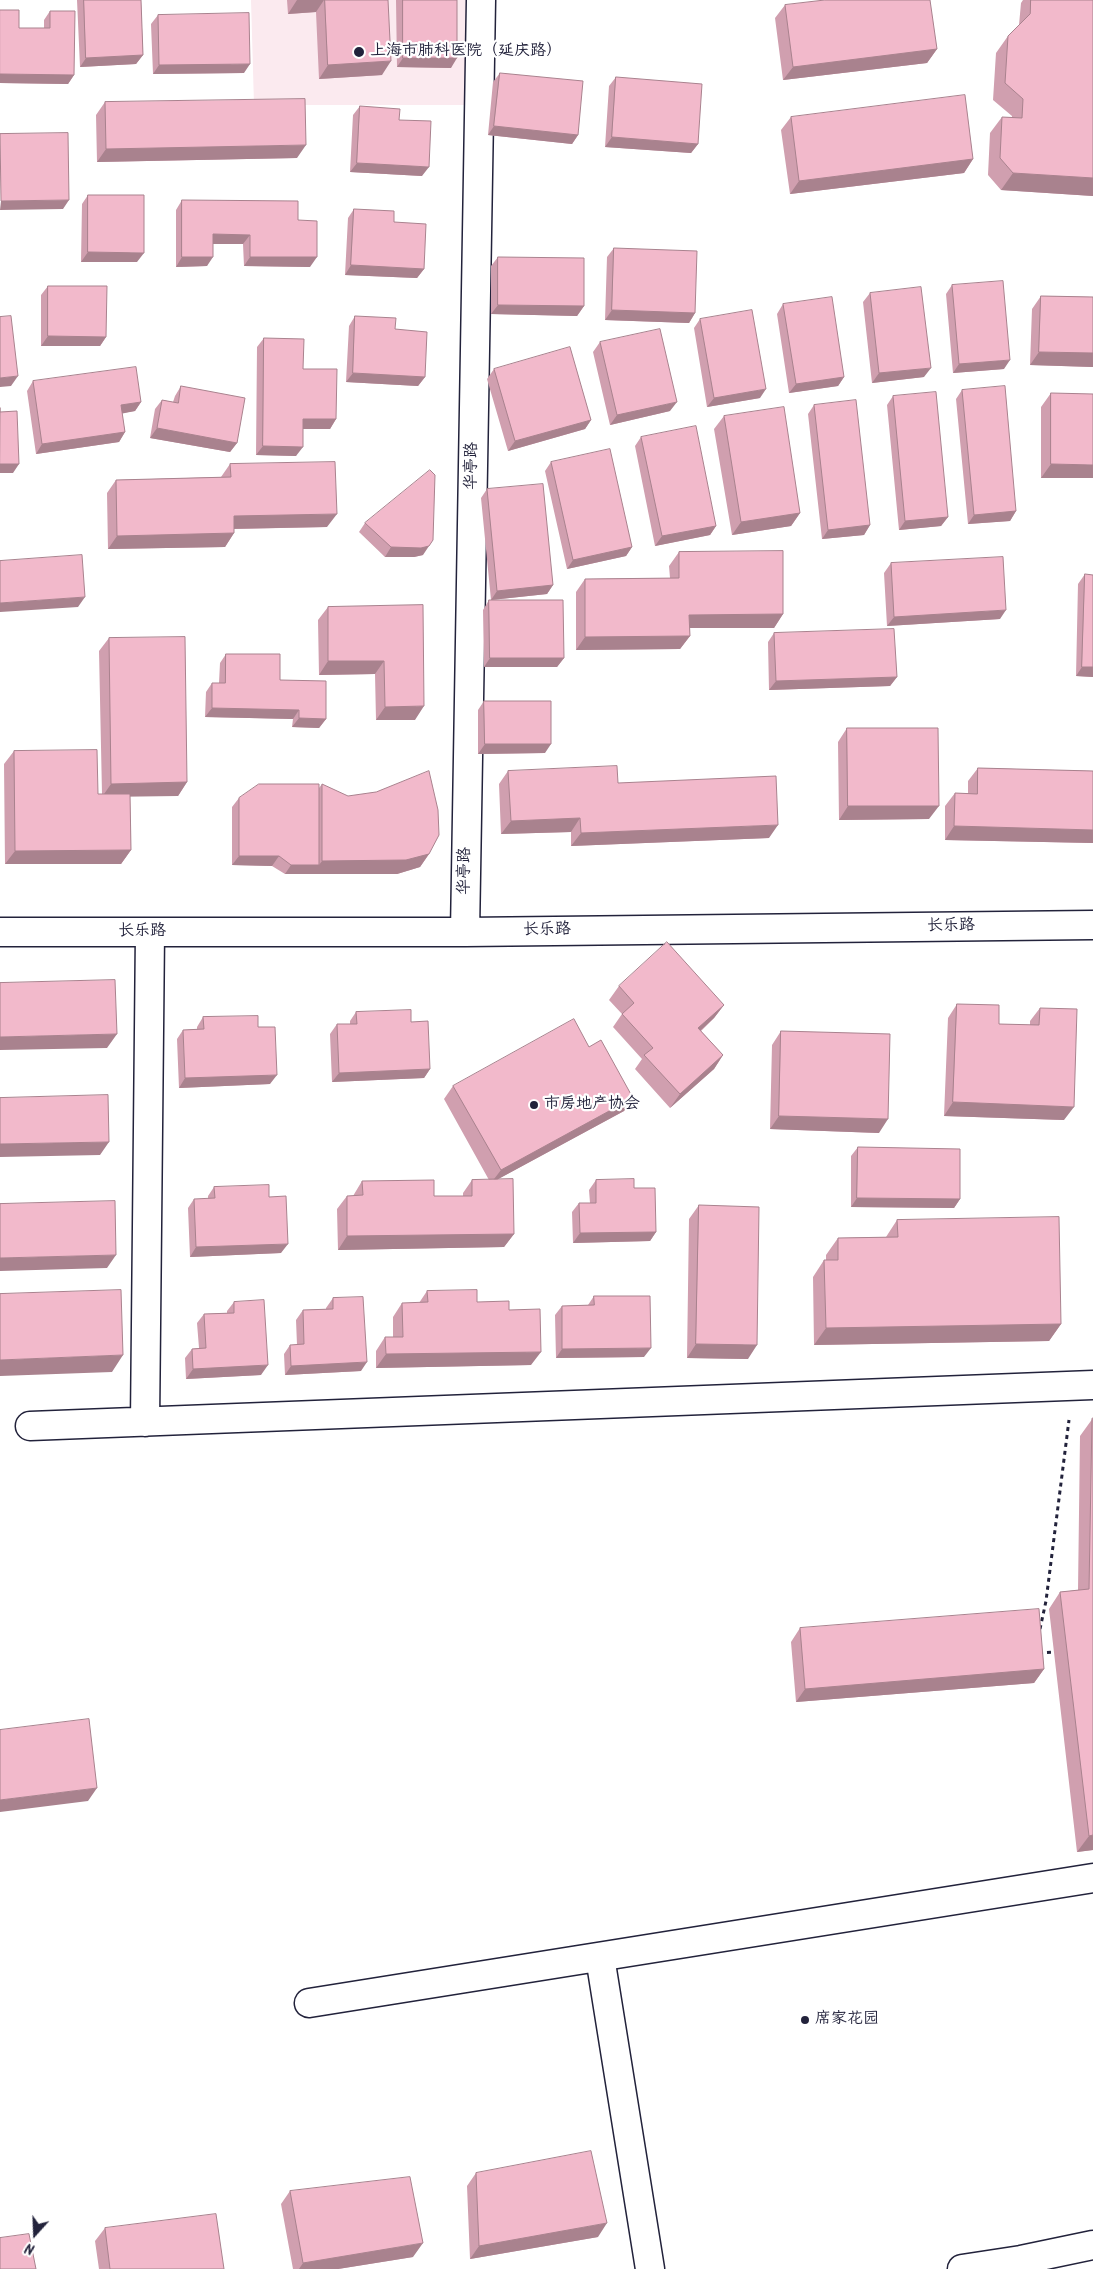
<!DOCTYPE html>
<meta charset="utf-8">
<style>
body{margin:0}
#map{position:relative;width:1093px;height:2269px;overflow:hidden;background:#fff;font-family:Kalam,sans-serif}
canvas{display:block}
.north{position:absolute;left:10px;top:2209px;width:50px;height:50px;-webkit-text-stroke:4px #fff;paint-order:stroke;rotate:200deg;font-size:14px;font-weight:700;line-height:20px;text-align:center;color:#22223b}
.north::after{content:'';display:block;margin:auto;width:18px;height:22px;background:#22223b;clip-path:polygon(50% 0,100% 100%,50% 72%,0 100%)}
</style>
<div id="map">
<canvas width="1093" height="2269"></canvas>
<div class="north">N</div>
</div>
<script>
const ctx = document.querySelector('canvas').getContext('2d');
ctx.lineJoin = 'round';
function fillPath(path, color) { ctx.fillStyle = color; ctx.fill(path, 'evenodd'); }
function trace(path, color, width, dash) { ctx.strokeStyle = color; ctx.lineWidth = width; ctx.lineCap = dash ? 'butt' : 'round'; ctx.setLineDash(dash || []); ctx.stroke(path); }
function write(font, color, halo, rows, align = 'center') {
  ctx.font = font + ' Kalam,"LXGW WenKai TC",sans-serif'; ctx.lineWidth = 4.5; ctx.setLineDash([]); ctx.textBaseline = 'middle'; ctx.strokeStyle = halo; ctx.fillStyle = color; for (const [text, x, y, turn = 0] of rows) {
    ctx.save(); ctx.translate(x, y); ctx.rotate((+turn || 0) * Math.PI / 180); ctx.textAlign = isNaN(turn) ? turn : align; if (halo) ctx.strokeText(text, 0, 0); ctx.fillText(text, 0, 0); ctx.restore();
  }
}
fillPath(new Path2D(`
 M251,0H468L465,105H254Z`), '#fbeaef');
const minor = new Path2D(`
 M0,932H465L1093,925
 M465,932L481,0
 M145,1422L150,932
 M30,1426L1093,1385
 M600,1957L650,2269
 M309,2003L1093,1878
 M962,2269L1021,2260L1093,2245`);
trace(minor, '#22223b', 31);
trace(new Path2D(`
 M1040,1629L1046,1601L1069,1420
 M1039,1653L1057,1652`), '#22223b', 3, [4, 4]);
trace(minor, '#fff', 28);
fillPath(new Path2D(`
 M77,0H141L143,55L136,64L80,67Z
 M287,0H388L382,75L319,79L316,12L288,14Z
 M396,0H457L451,68L397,67Z
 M1023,0H1093V196L1001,190L988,175L990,133L1002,117H1012V116L993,100L996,53L1008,36L1019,25L1021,3Z
 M785,5L937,49L927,63L783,80L775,18Z
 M0,10L19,28H44V20L50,11L74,75L68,84L0,83Z
 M158,15L244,73L153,74L151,24Z
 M500,73L578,135L572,144L488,135L493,82Z
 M616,77L698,144L691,153L605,147L609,86Z
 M105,102L297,158L97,162L96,115Z
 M360,106L399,120L422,176L350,172L353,115Z
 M791,117L973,159L964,173L790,194L781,130Z
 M88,195L137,262H81L82,204Z
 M182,200L298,220L310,267L244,266L243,244H213L207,266L176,267V210Z
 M354,209L394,222L424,269L417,278L345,275L348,218Z
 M614,248L695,313L689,323L605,320L607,257Z
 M498,257L584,306L577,316L491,314V266Z
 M952,285L1004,369L953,373L946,294Z
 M48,286L106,337L100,346H41V295Z
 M870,293L924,377L872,383L863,302Z
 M1041,296L1093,297V367L1030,365L1032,309Z
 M783,304L844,377L838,386L789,393L777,314Z
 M355,316L395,329L425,377L418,386L346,382L349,326Z
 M700,319L760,398L707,407L694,328Z
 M264,338L303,369L336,419L330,429H303L296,456L256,455L257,347Z
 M600,342L670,411L610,425L593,352Z
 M494,369L591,420L585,429L508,451L487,379Z
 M33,381L141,402L135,411L122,413L125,432L119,442L36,454L27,391Z
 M181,386L237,443L230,452L150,438L155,409L162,400L173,402L175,396Z
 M962,390L1016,511L1010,521L968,524L956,399Z
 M1051,393L1093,478H1041V407Z
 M893,396L948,517L941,526L899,530L887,405Z
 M814,405L870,525L864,535L822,539L808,414Z
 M724,416L800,513L791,526L732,535L714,429Z
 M641,437L716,526L710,535L655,546L635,446Z
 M551,462L632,547L626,556L567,569L545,471Z
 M230,464L327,527L234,529V533L225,547L108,549L107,493L116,480L221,477Z
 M487,489L553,585L547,594L491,600L481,498Z
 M365,523L423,555L414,557H385L359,532Z
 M679,552L783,614L774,628H690V636L680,649L576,650V592L585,579L670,578L669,566Z
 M891,563L1000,619L887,626L884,573Z
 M1085,574L1093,677L1076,676L1078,584Z
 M489,600L564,658L557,667H484L483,610Z
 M423,605L415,720H376L375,674L319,675L318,620L328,607Z
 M774,633L897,677L890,686L769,690L768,642Z
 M109,638L187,782L178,796H130L131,850L121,864H5L4,764L14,751L98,794H102L99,651Z
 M226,654L280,680L326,719L319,728L292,727L293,719L205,717L206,692L212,683H219L220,663Z
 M484,701L545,753L478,754V710Z
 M847,728L929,819L839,820L838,742Z
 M978,768L1093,771V843L945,840V806L955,793H968V781Z
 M508,771L618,783L769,838L571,846V832L501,834L499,784Z
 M322,784L429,854L420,867L397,874H285L272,866L232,865V807L239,798L319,788Z
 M619,986L724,1005L714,1018L701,1031L723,1055L714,1069L670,1108L635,1069L642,1059L613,1027L622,1014L609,1000Z
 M957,1004L999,1024L1030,1025V1021L1040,1008L1064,1120L944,1116L948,1018Z
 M356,1012L411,1022L430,1069L424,1078L332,1082L330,1034L337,1024H350V1021Z
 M203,1017L258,1027L270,1084L179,1088L177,1039L183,1030L197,1029V1027Z
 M781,1031L879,1133L770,1129L772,1045Z
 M589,1047L633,1098L624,1111L498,1179L514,1234L504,1247L338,1250L337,1209L347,1196H353L362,1181L434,1196H463V1193L472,1180H489L444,1099L453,1086Z
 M858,1147L960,1199L954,1208L851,1207V1156Z
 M596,1180L634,1188L656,1232L650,1241L573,1243L572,1212L579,1203H590L589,1190Z
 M214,1187L281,1253L190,1257L188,1208L194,1199H208V1196Z
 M699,1205L748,1359L687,1358L689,1219Z
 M897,1220L1061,1324L1049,1341L814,1345L813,1277L824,1260H826V1255L838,1238L886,1237Z
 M427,1291L477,1302L509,1310L531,1365L376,1368V1351L385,1337H393V1317L402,1303H419Z
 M594,1296L644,1357L556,1358L555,1315L562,1306L588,1305Z
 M333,1298L361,1371L285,1375L284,1354L290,1345H297L296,1320L303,1310L326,1309V1308Z
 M234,1302L261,1375L186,1379L185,1358L192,1349L199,1348L197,1323L204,1314L227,1313V1311Z
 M1093,1418V1850L1077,1852L1049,1609L1060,1592L1078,1590L1080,1436Z
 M800,1628L1044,1669L1034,1683L796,1702L791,1642Z
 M476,2173L598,2237L470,2259L467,2186Z
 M290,2191L413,2257L338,2269H293L281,2204Z
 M105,2228L224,2269H99L95,2241Z`), '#d09faf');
fillPath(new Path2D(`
 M297,0H324L316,12L288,14Z
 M937,49L927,63L783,80L793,67Z
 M143,55L136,64L80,67L86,58Z
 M403,58H457L451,68L397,67Z
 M391,61L382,75L319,79L328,65Z
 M250,64L244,73L153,74L159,65Z
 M0,74L74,75L68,84L0,83Z
 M494,126L578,135L572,144L488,135Z
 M612,137L698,144L691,153L605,147Z
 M306,145L297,158L97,162L106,149Z
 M973,159L964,173L790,194L799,181Z
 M357,163L429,167L422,176L350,172Z
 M1013,173L1093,178V196L1001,190Z
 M69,200L63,209L0,210L1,201Z
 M213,234L250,235L243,244H206Z
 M88,252L144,253L137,262H81Z
 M182,257H213L207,266L176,267Z
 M250,257H317L310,267L244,266Z
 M351,265L424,269L417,278L345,275Z
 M498,305L584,306L577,316L491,314Z
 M612,310L695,313L689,323L605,320Z
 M48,336L106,337L100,346H41Z
 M1039,352L1093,353V367L1030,365Z
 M1010,360L1004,369L953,373L959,364Z
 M931,368L924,377L872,383L879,373Z
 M353,373L425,377L418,386L346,382Z
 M18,376L11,386L0,387V378Z
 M844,377L838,386L789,393L796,384Z
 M766,389L760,398L707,407L714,398Z
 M141,402L135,411L115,415L121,405Z
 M677,402L670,411L610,425L617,415Z
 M303,419H336L330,429H296Z
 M591,420L585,429L508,451L515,441Z
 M157,428L237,443L230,452L150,438Z
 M125,432L119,442L36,454L42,444Z
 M263,446L303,447L296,456L256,455Z
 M0,464H19L13,473H0Z
 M1051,464L1093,465V478H1041Z
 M1016,511L1010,521L968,524L974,515Z
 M800,513L791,526L732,535L741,522Z
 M337,514L327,527L225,529L234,516Z
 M948,517L941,526L899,530L905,521Z
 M870,525L864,535L822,539L828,530Z
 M716,526L710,535L655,546L662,536Z
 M234,533L225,547L108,549L117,536Z
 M429,546L423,555L414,557H385L391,547Z
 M632,547L626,556L567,569L573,560Z
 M553,585L547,594L491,600L497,591Z
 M85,597L78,607L0,612V603Z
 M1006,610L1000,619L887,626L894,617Z
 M783,614L774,628H680L689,615Z
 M690,636L680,649L576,650L585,637Z
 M490,658H564L557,667H484Z
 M328,661H384L375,674L319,675Z
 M1082,667H1093V677L1076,676Z
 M897,677L890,686L769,690L776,681Z
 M424,706L415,720H376L385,707Z
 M212,708L299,710L293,719L205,717Z
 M299,718L326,719L319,728L292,727Z
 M485,744H551L545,753L478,754Z
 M187,782L178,796L102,797L111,784Z
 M848,806H939L929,819L839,820Z
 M580,818L571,832L501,834L511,821Z
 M778,825L769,838L571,846L581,833Z
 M954,826L1093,830V843L945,840Z
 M131,850L121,864H5L15,851Z
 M429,854L420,867L397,874H285L291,865H319L322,861Z
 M239,856H279L272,866L232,865Z
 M724,1005L714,1018L689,1041L698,1028Z
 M117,1034L107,1048L0,1050V1037Z
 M723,1055L714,1069L670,1108L680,1094Z
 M430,1069L424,1078L332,1082L339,1073Z
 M277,1075L270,1084L179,1088L185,1078Z
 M633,1098L624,1111L491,1183L501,1170Z
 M953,1102L1074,1107L1064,1120L944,1116Z
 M779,1116L888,1119L879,1133L770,1129Z
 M109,1142L100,1155L0,1157V1144Z
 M857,1198L960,1199L954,1208L851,1207Z
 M656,1232L650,1241L573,1243L580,1233Z
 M514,1234L504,1247L338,1250L347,1236Z
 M288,1244L281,1253L190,1257L196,1247Z
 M116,1255L107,1268L0,1271V1258Z
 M1061,1324L1049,1341L814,1345L826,1328Z
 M696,1344L757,1345L748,1359L687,1358Z
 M651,1348L644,1357L556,1358L562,1349Z
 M541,1352L531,1365L376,1368L386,1354Z
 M123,1355L112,1372L0,1376V1360Z
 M367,1362L361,1371L285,1375L291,1366Z
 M268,1365L261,1375L186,1379L193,1369Z
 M1044,1669L1034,1683L796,1702L805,1689Z
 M97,1788L88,1801L0,1812V1800Z
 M1093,1835V1850L1077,1852L1089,1836Z
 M607,2223L598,2237L470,2259L479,2246Z
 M423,2243L413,2257L338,2269H299L303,2263Z`), '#a9828e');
const building = new Path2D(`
 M84,0H141L143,55L86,58Z
 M325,0H388L391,61L328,65Z
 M403,0H457V58H403Z
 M825,0H930L937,49L793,67L785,5Z
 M1031,0H1093V178L1013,173L1000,158L1002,117L1022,118L1023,99L1005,83L1008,36L1030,14Z
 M0,10H19V28H50V11H75L74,75L0,74Z
 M249,13L250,64L159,65L158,15Z
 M500,73L583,81L578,135L494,126Z
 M616,77L702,84L698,144L612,137Z
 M965,95L973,159L799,181L791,117Z
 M305,99L306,145L106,149L105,102Z
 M360,106L400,109L399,120L431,121L429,167L357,163Z
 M68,133L69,200L1,201L0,134Z
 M88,195H144V253L88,252Z
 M182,200L298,201V220L317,221V257H250V235L213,234V257H182Z
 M354,209L394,211V222L426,224L424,269L351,265Z
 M614,248L697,251L695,313L612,310Z
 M498,257L584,258V306L498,305Z
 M1003,281L1010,360L959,364L952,285Z
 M48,286H107L106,337L48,336Z
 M921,287L931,368L879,373L870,293Z
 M1041,296L1093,297V353L1039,352Z
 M832,297L844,377L796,384L783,304Z
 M752,310L766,389L714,398L700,319Z
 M11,316L18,376L0,378V317Z
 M355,316L396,318L395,329L427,332L425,377L353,373Z
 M660,329L677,402L617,415L600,342Z
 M264,338L304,339L303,369H337L336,419H303V447L263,446Z
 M570,347L591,420L515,441L494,369Z
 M136,367L141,402L121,405L125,432L42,444L33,381Z
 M181,386L245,398L237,443L157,428L162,400L178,403Z
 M1005,386L1016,511L974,515L962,390Z
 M936,392L948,517L905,521L893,396Z
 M1051,393L1093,394V465L1051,464Z
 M856,400L870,525L828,530L814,405Z
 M784,407L800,513L741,522L724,416Z
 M0,408V412L17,411L19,464H0Z
 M696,426L716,526L662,536L641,437Z
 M610,449L632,547L573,560L551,462Z
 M335,462L337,514L234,516V533L117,536L116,480L231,477L230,464Z
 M430,470L435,475L433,540L429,546L421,548L391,547L365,523Z
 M543,484L553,585L497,591L487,489Z
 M783,551V614L689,615L690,636L585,637V579L679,578V552Z
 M82,555L85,597L0,603V561Z
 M1003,557L1006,610L894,617L891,563Z
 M1085,574L1093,575V667H1082Z
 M489,600H563L564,658H490Z
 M423,605L424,706L385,707L384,661H328V607Z
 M894,629L897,677L776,681L774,633Z
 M185,637L187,782L111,784L109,638Z
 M226,654H280V680L326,681V719L299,718V710L212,708V683H225Z
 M484,701H551V744H485Z
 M847,728H938L939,806H848Z
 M97,750L98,794H130L131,850L15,851L14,751Z
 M617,766L618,783L776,776L778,825L581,833L580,818L511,821L508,771Z
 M978,768L1093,771V830L954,826L955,793L977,794Z
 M429,771L438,810L439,835L429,854L406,860L322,861V784L348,796L376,792Z
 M259,784H319V865H291L279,856H239V798Z
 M667,942L724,1005L698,1028L723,1055L680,1094L644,1055L653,1048L622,1014L634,1003L619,986Z
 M115,980L117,1034L0,1037V983Z
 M957,1004L999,1005V1024L1039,1025L1040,1008L1077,1009L1074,1107L953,1102Z
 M411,1010V1022L428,1021L430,1069L339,1073L337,1024H357L356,1012Z
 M258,1016V1027H275L277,1075L185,1078L183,1030L204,1029L203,1017Z
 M574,1019L589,1047L601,1040L633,1098L501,1170L453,1086Z
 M781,1031L890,1034L888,1119L779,1116Z
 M108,1095L109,1142L0,1144V1098Z
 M858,1147L960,1149V1199L857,1198Z
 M513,1179L514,1234L347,1236V1196L363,1195L362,1181L434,1180V1196H472V1180Z
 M634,1179V1188H655L656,1232L580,1233L579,1203H596V1180Z
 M269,1185V1197L286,1196L288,1244L196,1247L194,1199L215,1198L214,1187Z
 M115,1201L116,1255L0,1258V1204Z
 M699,1205L759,1207L757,1345L696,1344Z
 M1059,1217L1061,1324L826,1328L824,1260H838V1238L898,1237L897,1220Z
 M121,1290L123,1355L0,1360V1294Z
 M477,1290V1302L509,1301V1310L540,1309L541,1352L386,1354L385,1337H403L402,1303L428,1302L427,1291Z
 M594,1296H650L651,1348L562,1349V1306L594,1305Z
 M363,1297L367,1362L291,1366L290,1345L304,1344L303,1310L333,1309V1298Z
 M264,1300L268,1365L193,1369L192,1349L206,1348L204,1314L234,1313V1302Z
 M1093,1418V1835L1089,1836L1060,1592L1089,1589L1092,1419Z
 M1039,1609L1044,1669L805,1689L800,1628Z
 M89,1719L97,1788L0,1800V1730Z
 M591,2151L607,2223L479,2246L476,2173Z
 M410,2177L423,2243L303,2263L290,2191Z
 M216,2214L224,2269H110L105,2228Z
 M29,2234L36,2269H0V2238Z`);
fillPath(building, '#f2b9cb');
trace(building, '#a9828e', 1);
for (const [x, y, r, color] of [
 [359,52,6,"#22223b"],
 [534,1105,5,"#22223b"],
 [805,2020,5,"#22223b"]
]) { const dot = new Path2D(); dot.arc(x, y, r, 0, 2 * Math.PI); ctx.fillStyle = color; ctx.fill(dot); trace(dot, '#fff', 2); }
write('16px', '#22223b', '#fff', [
 ["上海市肺科医院（延庆路）",370,52],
 ["市房地产协会",544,1105],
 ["席家花园",815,2020]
], 'left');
write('16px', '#22223b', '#fff', [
 ["华亭路",473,466,-89],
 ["华亭路",466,871,-89],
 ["长乐路",951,927,-1],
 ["长乐路",547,931,-1],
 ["长乐路",142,932]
]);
</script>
